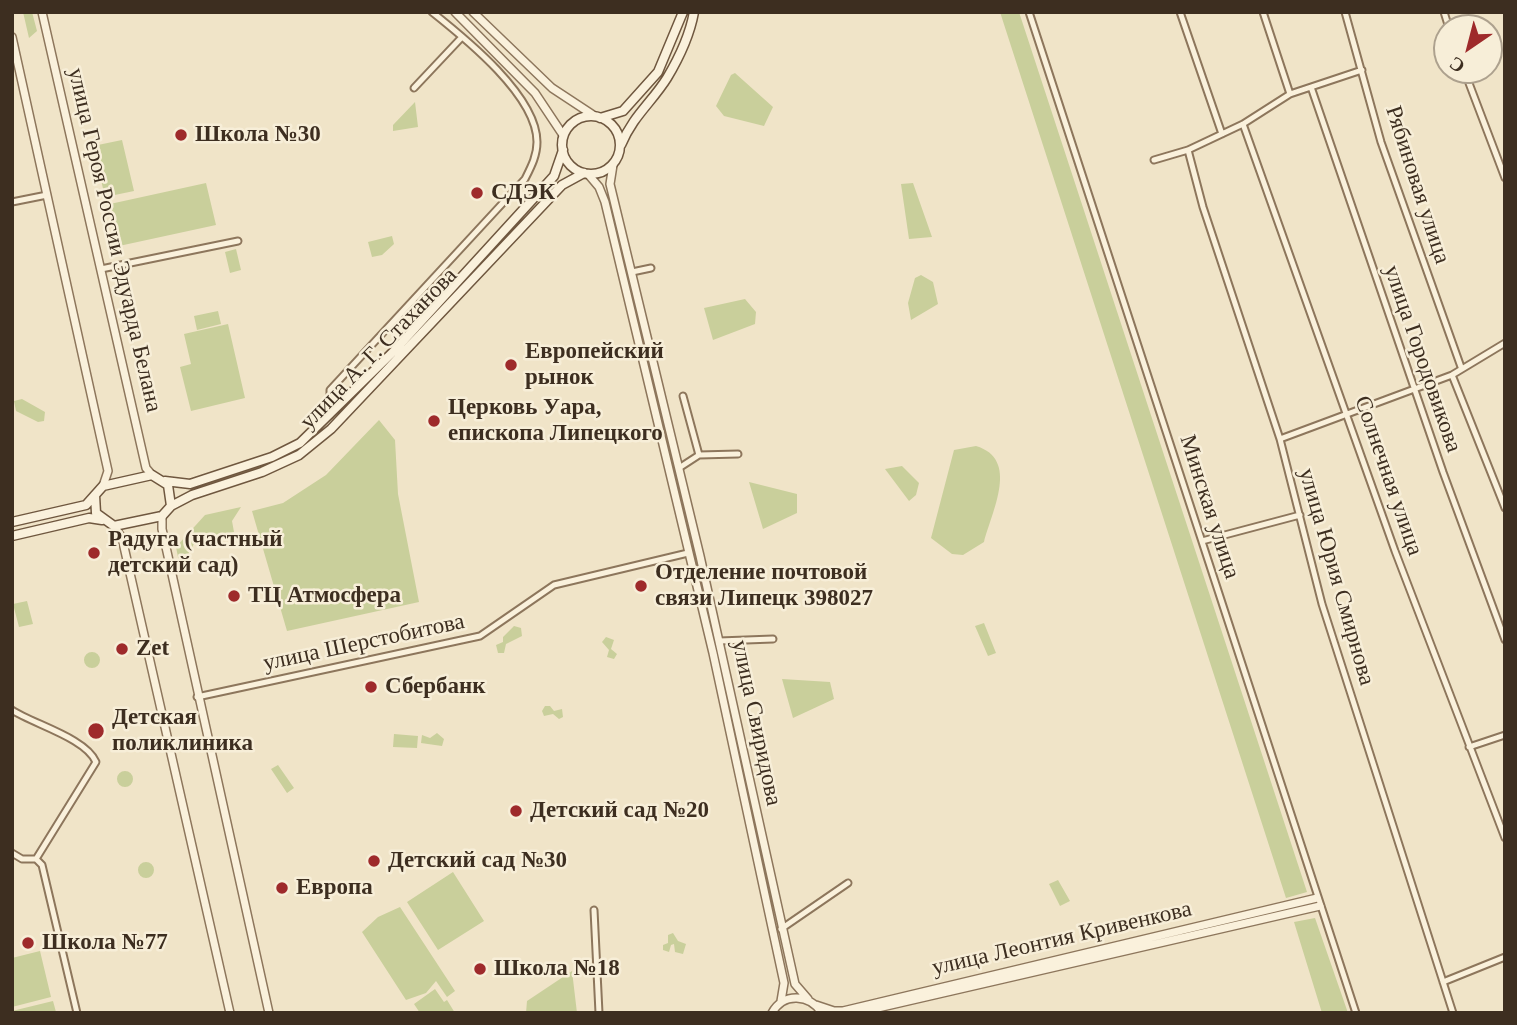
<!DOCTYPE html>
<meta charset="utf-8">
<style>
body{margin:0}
#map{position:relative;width:1517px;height:1025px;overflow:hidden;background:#f0e4c8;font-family:"Times New Roman",serif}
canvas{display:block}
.frame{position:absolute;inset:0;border:14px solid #3d2e20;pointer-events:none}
.north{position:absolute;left:1433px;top:14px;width:70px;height:70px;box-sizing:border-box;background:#f7eed8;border:2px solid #ada18e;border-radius:50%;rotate:215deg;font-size:19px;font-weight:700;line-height:28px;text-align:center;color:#3d2e20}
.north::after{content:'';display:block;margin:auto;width:24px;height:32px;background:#9e2a2b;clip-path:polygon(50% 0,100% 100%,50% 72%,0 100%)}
</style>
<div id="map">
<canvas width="1517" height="1025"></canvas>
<div class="frame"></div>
<div class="north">С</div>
</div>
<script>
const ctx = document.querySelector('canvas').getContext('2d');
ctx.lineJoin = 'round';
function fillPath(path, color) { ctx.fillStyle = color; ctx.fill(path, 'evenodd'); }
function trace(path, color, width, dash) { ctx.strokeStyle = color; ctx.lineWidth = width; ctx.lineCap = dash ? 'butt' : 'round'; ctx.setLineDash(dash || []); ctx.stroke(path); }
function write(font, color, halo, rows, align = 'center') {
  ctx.font = font + ' "Times New Roman",serif'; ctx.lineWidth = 5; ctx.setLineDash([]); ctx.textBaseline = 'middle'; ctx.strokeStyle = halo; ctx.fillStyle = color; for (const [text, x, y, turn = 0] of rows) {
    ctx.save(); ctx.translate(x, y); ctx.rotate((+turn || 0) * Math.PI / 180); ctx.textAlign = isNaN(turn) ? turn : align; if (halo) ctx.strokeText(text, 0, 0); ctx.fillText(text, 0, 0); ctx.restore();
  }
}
fillPath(new Path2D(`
 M23,12H32L37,31L29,38Z
 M1000,12H1019L1307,892L1286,898Z
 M735,73L773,107L764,126L724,116L716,106L731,75Z
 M415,102L418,127L393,131V125Z
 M122,140L134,191L105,197L93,146Z
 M206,183L216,225L119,246L110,204Z
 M913,183L932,237L909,239L901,184Z
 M392,236L394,244L382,255L372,257L368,242Z
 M236,249L241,270L230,273L225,252Z
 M921,275L933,282L938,304L911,320L908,303L915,278Z
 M745,299L756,312L755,324L713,340L704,308Z
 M218,311L221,324L197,330L194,316Z
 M228,324L245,398L191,411L180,367L191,364L184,334Z
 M22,399L45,412L44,421L38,422L16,411L14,401Z
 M379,420L395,440L398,494L419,602L287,631L252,511L283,503L326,475Z
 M976,446C1020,459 992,511 984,542L963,555L952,554L931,538L954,450Z
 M902,466L919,483L916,495L909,501L885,469Z
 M749,482L797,494V513L763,529Z
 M241,507L232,521L234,532L195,542L185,560L179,562L176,547L205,515Z
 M27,601L33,624L19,627L13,604Z
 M984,623L996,653L988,656L975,626Z
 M514,626L521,628L522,636L506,644L504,653H498L496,645L503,642V637Z
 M606,637L614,640L611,649L617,654L614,659L607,657L609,650L602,642Z
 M84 660a8 8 0 1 1 16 0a8 8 0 1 1-16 0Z
 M782,679L830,682L834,699L793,718Z
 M545,706H550L554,711L562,709L563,717L559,719L553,714L544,716L542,711Z
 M437,733L444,739L442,746L421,743L422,735L430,738Z
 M394,734L418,736L417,748L393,747Z
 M278,765L294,788L287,793L271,769Z
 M117 779a8 8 0 1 1 16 0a8 8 0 1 1-16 0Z
 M138 870a8 8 0 1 1 16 0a8 8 0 1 1-16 0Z
 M453,872L484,921L438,950L407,902Z
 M1058,880L1070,901L1060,906L1049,884Z
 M400,907L455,991L447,997L436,981L426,993L406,1000L362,932L378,917Z
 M1315,918L1348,1013H1322L1294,922Z
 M673,933L678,941L686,944L683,954L675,952L674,944L671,945L669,952L663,950V945L668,943V935Z
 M40,951L51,997L12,1007V958Z
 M572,971L577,1013H526L527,1001Z
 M435,989L444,1002L447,1000L455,1013H420L414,1004Z
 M53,1001L56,1012L12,1013V1011Z`), '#c9cf9b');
const minor = new Path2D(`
 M1029,12L1356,1013
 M1180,12L1222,134
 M1263,12L1290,94
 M1345,12L1381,142L1461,367
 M1444,12L1449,28
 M1464,70L1505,178
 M1311,87L1443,472L1505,640
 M414,88L462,37
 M1243,124L1395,551L1505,838
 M1188,150L1203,207L1280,439L1322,604L1453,1013
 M1154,160L1188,150L1243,124L1290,94L1362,70
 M12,202L47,195
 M101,269L238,241
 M632,272L651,268
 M1452,375L1505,508
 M683,396L699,455
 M330,415V390L525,179C531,167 537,156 537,142C537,96 466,39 432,12
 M1280,439L1452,375L1505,343
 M679,468L699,455L738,454
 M1202,541L1300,515
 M719,641L773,639
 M197,697L480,636L554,585L688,553
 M12,710C33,724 86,738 96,762L36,859
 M1469,747L1505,735
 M12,853L22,859H36L42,865L77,1013
 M594,910L599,1013
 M781,929L848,883
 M1443,982L1505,957`);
const tertiary = new Path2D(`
 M42,12L146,468L152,475
 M455,12L535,93L563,135
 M473,12L552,88L593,115
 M12,37L108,471L103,486
 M613,165L610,184L700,556L795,984L808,999
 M588,174L599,187L605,202L713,653L784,983L781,1001
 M162,516V529L269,1013
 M114,526L122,538L230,1013
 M816,1005L834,1011H843L1317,898
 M772,1013C783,992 810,994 822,1013
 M856,1013L1320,906`);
const secondary = new Path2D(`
 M562 145a29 29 0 1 1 58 0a29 29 0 1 1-58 0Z
 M600,118L623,111L658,72L683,12
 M621,145C633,116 652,102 667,78C679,58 690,34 694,12
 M165,481L190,484L272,457L300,443L394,351L554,176L563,150
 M171,506L192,495L262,472L299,455L331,429L562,185L584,173
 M12,522L86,505L103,486L152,475L168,485L171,506L162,516L114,526L96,513L95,495
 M12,536L89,518L102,520`);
trace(minor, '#8d765c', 9);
trace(tertiary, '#8d765c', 10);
trace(secondary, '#6f573f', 11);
trace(minor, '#faf1dc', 5);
trace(tertiary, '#faf1dc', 7);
trace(secondary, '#faf1dc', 8);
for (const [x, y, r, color] of [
 [181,135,7,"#9e2a2b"],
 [477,193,7,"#9e2a2b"],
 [511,365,7,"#9e2a2b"],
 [434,421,7,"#9e2a2b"],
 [94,553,7,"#9e2a2b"],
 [641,586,7,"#9e2a2b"],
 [234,596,7,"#9e2a2b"],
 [122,649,7,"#9e2a2b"],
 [371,687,7,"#9e2a2b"],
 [96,731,9,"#9e2a2b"],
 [516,811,7,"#9e2a2b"],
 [374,861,7,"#9e2a2b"],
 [282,888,7,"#9e2a2b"],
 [28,943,7,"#9e2a2b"],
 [480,969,7,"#9e2a2b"]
]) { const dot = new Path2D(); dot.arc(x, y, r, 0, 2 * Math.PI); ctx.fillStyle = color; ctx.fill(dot); trace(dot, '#f7eed8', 2.5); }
write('bold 23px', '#3d2e20', '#f7eed8', [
 ["Школа №30",195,135],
 ["СДЭК",491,193],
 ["Европейский",525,352],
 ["рынок",525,378],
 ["Церковь Уара,",448,408],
 ["епископа Липецкого",448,434],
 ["Радуга (частный",108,540],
 ["детский сад)",108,566],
 ["Отделение почтовой",655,573],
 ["связи Липецк 398027",655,599],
 ["ТЦ Атмосфера",248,596],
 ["Zet",136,649],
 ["Сбербанк",385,687],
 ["Детская",112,718],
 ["поликлиника",112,744],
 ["Детский сад №20",530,811],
 ["Детский сад №30",388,861],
 ["Европа",296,888],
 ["Школа №77",42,943],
 ["Школа №18",494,969]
], 'left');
write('23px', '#3d2e20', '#f7eed8', [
 ["Рябиновая улица",1417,185,72],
 ["улица Героя России Эдуарда Белана",114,240,77],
 ["улица А. Г. Стаханова",379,349,-46],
 ["улица Городовикова",1422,359,71],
 ["Солнечная улица",1388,476,71],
 ["Минская улица",1209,507,72],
 ["улица Юрия Смирнова",1336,577,74],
 ["улица Шерстобитова",364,643,-12],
 ["улица Свиридова",756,723,78],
 ["улица Леонтия Кривенкова",1062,939,-13]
]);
</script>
